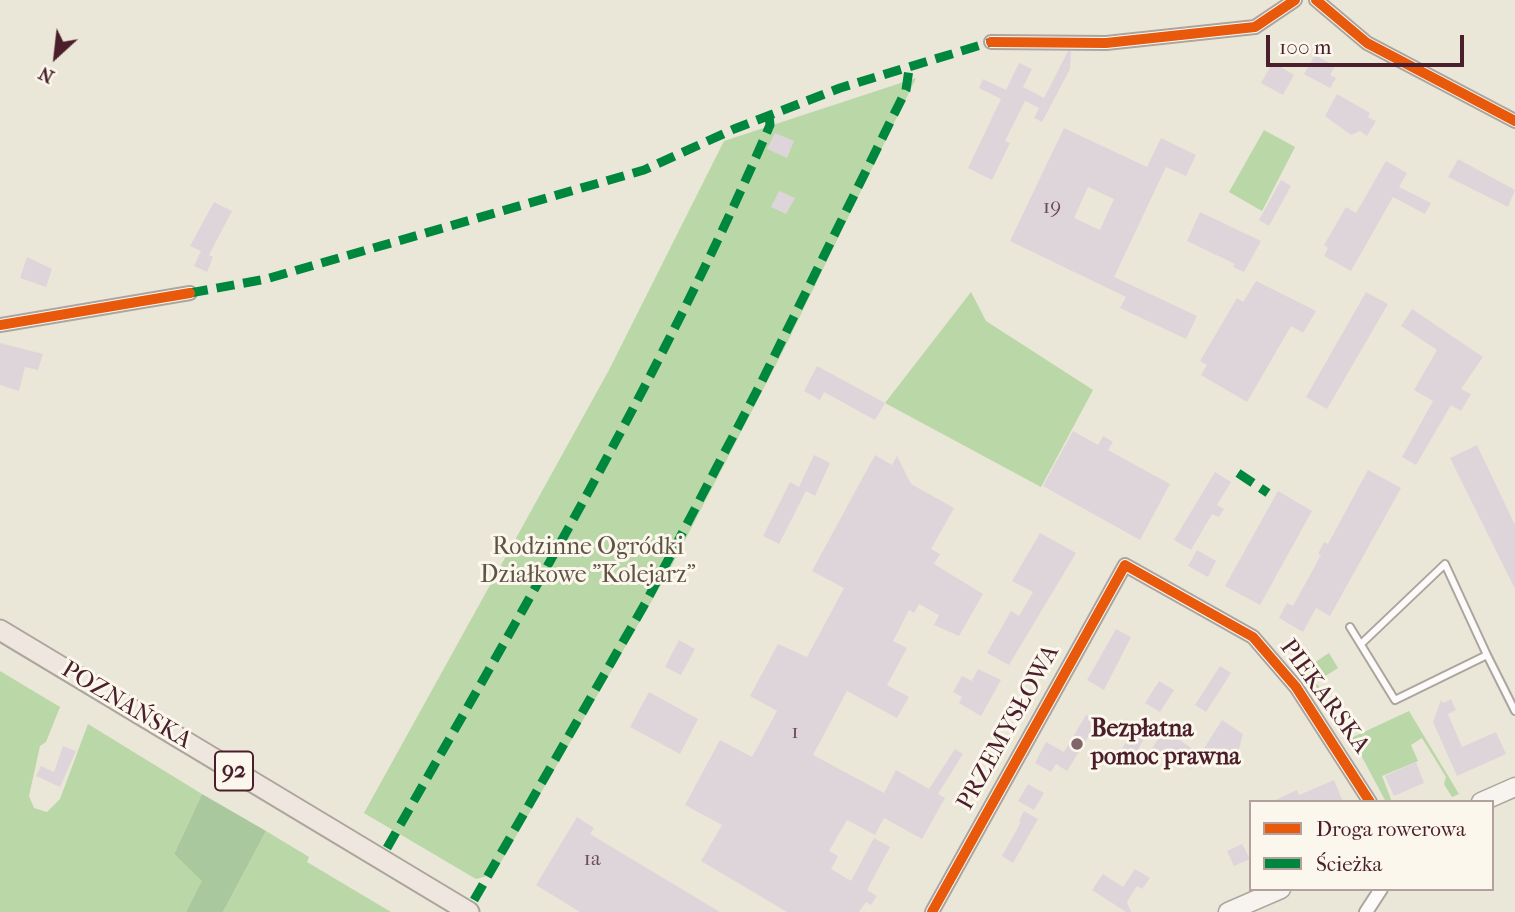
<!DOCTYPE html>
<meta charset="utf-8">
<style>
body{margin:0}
#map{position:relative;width:1515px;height:912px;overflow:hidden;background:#eae6d8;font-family:"IM FELL French Canon",serif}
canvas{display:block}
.legend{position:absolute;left:1249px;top:800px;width:245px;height:91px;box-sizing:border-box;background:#fbf7ec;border:2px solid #b4a19f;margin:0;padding:9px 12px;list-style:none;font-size:21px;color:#4a1f2b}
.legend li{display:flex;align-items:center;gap:14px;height:35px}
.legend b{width:35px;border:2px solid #b4a19f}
.north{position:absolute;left:21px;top:21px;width:70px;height:70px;-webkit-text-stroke:5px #fbf7ec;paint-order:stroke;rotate:207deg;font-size:19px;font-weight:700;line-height:28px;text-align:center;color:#4a1f2b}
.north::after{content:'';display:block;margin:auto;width:24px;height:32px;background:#4a1f2b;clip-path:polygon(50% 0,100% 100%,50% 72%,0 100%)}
.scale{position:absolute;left:1266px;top:35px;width:198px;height:32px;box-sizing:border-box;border:4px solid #4a1f2b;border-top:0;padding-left:9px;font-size:21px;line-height:24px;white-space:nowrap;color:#4a1f2b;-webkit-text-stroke:5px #fbf7ec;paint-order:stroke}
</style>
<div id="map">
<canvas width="1515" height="912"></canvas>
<ul class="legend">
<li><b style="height:9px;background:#e8590c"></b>Droga rowerowa</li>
<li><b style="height:9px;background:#00873e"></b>Ścieżka</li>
</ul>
<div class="north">N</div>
<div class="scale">100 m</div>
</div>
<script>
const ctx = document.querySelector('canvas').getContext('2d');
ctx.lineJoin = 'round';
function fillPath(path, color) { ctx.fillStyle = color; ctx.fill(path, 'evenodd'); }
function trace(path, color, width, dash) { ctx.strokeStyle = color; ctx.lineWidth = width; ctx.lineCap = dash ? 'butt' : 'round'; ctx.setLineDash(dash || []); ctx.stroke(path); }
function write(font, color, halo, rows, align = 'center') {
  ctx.font = font + ' "IM FELL French Canon",serif'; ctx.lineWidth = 6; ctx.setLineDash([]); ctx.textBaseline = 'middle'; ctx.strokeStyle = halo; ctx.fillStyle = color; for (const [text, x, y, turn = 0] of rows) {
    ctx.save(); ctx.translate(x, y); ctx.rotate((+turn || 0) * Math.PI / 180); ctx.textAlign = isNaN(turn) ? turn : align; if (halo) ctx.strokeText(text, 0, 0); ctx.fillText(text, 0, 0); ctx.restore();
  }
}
fillPath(new Path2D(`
 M916,78L785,347L669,571L494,874L476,879L364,813L609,370L724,141Z
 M1264,130L1295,147L1262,211L1229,192Z
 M971,292L986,321L1093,390L1041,487L885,403Z
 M1329,653L1338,668L1316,682L1351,738L1409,711L1459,794L1452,797L1444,784L1446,777L1422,738L1411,745L1418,761L1382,776L1392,802H1386L1362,757L1311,679L1301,678L1305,669Z
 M0,671L60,707L46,742L40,746L29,796L34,808L47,812L60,799L88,724L202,794L174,854L203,881L186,912H0Z
 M266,831L309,857L307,862L391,912H223Z`), '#bad7a7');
fillPath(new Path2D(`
 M202,794L266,831L223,912H186L202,881L174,854Z`), '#aac89e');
fillPath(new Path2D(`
 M1068,51H1071L1070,69L1042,122L1034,118L1039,108L1025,101L1005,141L1010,143L992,180L968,168L1001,99L979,88L983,79L1006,90L1019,63L1032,69L1023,87L1044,98Z
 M1315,55L1335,66L1330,75L1336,78L1330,88L1304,74Z
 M1273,62L1294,75L1283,95L1261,83Z
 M1337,94L1370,113L1368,117L1376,121L1367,136L1360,131L1351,135L1325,116Z
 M1064,128L1147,167L1161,138L1196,155L1186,176L1166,167L1114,277L1197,316L1186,339L1120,308L1126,297L1010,241ZM1088,187L1114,199L1100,230L1074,218Z
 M775,133L794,141L787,158L767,149Z
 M1458,159L1515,190L1508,207L1448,177Z
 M1386,161L1407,173L1399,187L1431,203L1425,214L1393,197L1351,271L1324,256L1328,248L1324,245L1346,207L1356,213Z
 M1281,180L1291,186L1269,226L1259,220Z
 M779,191L795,198L786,214L771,207Z
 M214,202L232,211L209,255L213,257L207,272L194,266L201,251L190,246Z
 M1200,212L1261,241L1244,272L1233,267L1235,264L1187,241Z
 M27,257L52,269L46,287L20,278Z
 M1256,281L1316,311L1303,333L1291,326L1247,402L1201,375L1207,365L1200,361L1237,298L1243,302Z
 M1366,292L1388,304L1327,409L1306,397Z
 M1412,309L1483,357L1461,389L1471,394L1461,411L1451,405L1416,465L1402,457L1433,401L1414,390L1437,350L1401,326Z
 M0,343L43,354L38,370L25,367L19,391L0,385Z
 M817,366L885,403L875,420L824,392L820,400L804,391Z
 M1073,431L1098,445L1103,436L1113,442L1108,450L1170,484L1140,540L1043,486Z
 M1477,445L1515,525V589L1450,458Z
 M814,455L830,463L815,496L806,491L779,544L763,536L790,482L799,487Z
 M875,455L892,465L897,456L911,484L954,508L931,549L940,554L934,564L983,594L959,636L934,625L939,615L919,604L914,613L909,610L893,641L907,648L887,685L909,697L897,718L847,691L813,755L884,793L896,770L929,789L955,749L963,754L938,794L945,798L922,839L884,818L875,835L847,820L829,851L838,856L831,869L851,881L874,838L890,847L867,890L877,896L871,905L866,902L859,912H787L701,861L722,825L685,805L720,740L752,757L777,711L750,696L778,644L807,657L820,633L844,588L812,571Z
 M1368,470L1401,488L1330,616L1316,608L1303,632L1279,618L1287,603L1293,606L1321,555L1318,554L1324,542L1328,544Z
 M1215,472L1231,482L1217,505L1224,509L1219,517L1212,514L1191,550L1174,540Z
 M1278,491L1312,511L1260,605L1225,586Z
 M1040,533L1076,553L1009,665L987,653L1011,611L1019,616L1033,592L1012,581Z
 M1197,550L1216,561L1208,577L1188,566Z
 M1116,629L1131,637L1104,690L1087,680Z
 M679,640L695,649L681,675L665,667Z
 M1220,666L1231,673L1206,712L1195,705Z
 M978,669L1001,680L981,716L959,703L962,697L953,692L962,676L972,681Z
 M1159,681L1174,690L1160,712L1145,703Z
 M649,692L698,719L680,754L630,727Z
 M1451,699L1456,710L1448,714L1462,747L1496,732L1506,754L1457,776L1433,722L1441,700L1443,703Z
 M1086,715L1098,721L1067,771L1056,764L1051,772L1035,763L1046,742L1064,752Z
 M1222,720L1243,734L1238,753L1230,754L1222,765L1201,753Z
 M1164,729L1201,755L1191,769L1168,754L1165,759L1151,750Z
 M1132,732L1144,739L1131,761L1119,754Z
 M63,746L76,751L60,787L36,776L41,766L54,772Z
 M1416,762L1424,783L1394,796L1385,776Z
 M1334,780L1343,802H1271L1297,790L1299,795Z
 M1028,784L1044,793L1034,810L1018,801Z
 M1024,811L1038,819L1013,863L1002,856L1021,822L1019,821Z
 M577,817L594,828L590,834L720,912H580L536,885Z
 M1242,844L1250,859L1234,866L1227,851Z
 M1135,869L1150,878L1142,889L1137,886L1127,902L1131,912H1126L1092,890L1103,874L1123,887Z`), '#ded5db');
const lane = new Path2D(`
 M1350,627L1395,700L1487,655L1515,711
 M1361,644L1445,564L1487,655`);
const street = new Path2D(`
 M1316,0L1367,43L1515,121
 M991,42L1106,43L1255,27L1295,0
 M0,325L190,293
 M932,912L1125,565L1253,637L1296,687L1370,802
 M1366,912L1381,889`);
const secondary = new Path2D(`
 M1481,802L1515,787
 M1228,912L1281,889`);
const primary = new Path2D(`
 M0,630L469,912`);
trace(lane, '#aca59e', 10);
trace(street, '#aca59e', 16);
trace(secondary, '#aca59e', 21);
trace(primary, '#aca59e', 23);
trace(lane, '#fcfbf9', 6);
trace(street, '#fcfbf9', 12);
trace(secondary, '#f7f3ef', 18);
trace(primary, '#eee6df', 19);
trace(new Path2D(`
 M190,293L266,279L644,170L734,129L840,88L991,42
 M1238,473L1268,493
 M387,848C522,611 662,375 770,125L769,115
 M474,900L646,602L760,385L906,90L909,69`), '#00873e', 9, [18, 9]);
trace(new Path2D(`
 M1316,0L1367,43L1515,121
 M991,42L1106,43L1255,27L1295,0
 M0,325L190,293
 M932,912L1125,565L1253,637L1296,687L1370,802`), '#e8590c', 10);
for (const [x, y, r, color] of [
 [1077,744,7,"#826568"]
]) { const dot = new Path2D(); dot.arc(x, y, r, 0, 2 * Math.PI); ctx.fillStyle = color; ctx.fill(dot); trace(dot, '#fbf7ec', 2.5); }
write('21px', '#6f4c57', null, [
 ["19",1052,208],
 ["1",795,733],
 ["1a",592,860]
]);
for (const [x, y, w] of [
 [234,771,38]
]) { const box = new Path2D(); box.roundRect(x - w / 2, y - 19.5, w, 39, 5); ctx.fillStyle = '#fbf7ec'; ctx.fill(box); trace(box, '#4a1f2b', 2); }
write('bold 23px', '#4a1f2b', null, [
 ["92",234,771]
]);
write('24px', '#605344', '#fbf7ec', [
 ["Rodzinne Ogródki",588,548],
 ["Działkowe \"Kolejarz\"",588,576]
]);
write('24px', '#4a1f2b', '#fbf7ec', [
 ["PIEKARSKA",1324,697,54],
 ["POZNAŃSKA",126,706,31],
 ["PRZEMYSŁOWA",1009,728,-61]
]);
write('bold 24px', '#4a1f2b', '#fbf7ec', [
 ["Bezpłatna",1091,730],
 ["pomoc prawna",1091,758]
], 'left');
</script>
